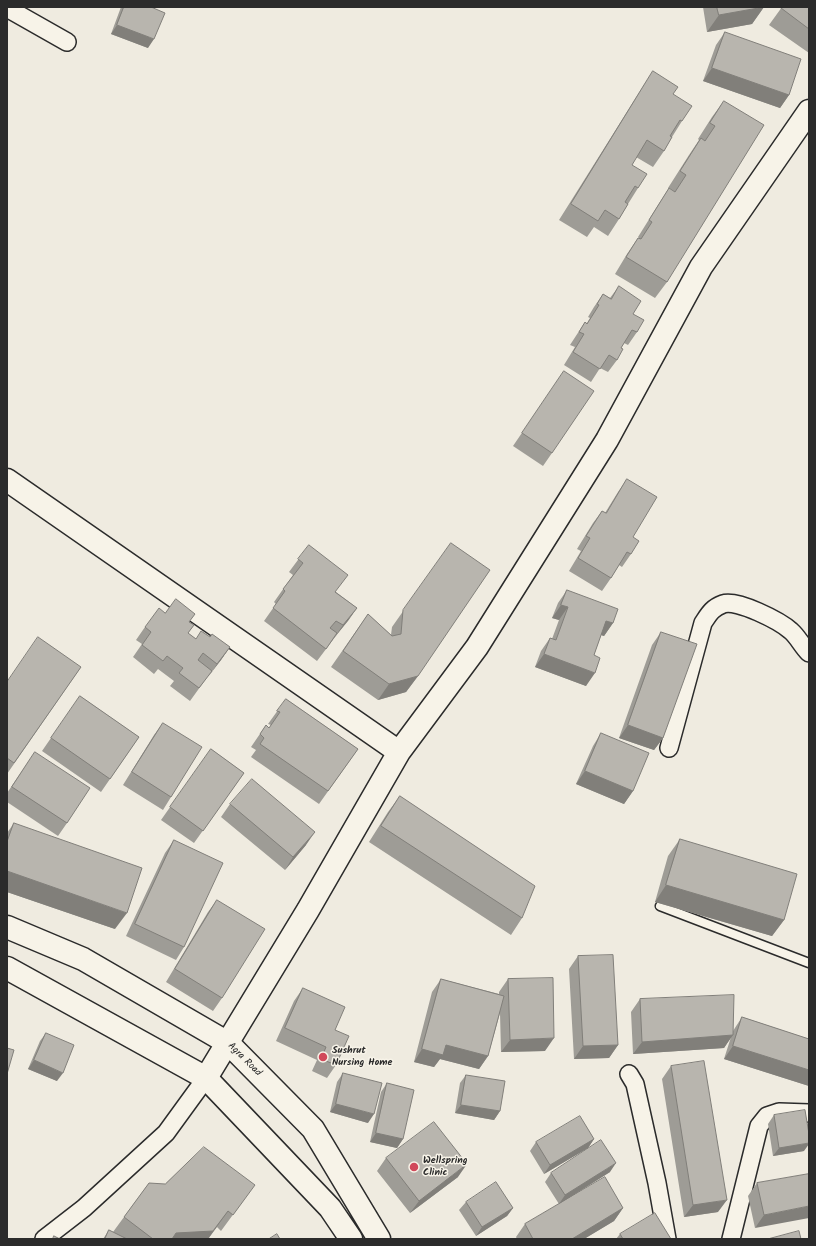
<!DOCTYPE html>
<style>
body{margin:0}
#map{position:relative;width:816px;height:1246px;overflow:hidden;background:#efebe0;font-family:Kalam,sans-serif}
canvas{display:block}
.frame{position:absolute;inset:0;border:8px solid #2b2b2b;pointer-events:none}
</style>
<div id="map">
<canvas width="816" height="1246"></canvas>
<div class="frame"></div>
</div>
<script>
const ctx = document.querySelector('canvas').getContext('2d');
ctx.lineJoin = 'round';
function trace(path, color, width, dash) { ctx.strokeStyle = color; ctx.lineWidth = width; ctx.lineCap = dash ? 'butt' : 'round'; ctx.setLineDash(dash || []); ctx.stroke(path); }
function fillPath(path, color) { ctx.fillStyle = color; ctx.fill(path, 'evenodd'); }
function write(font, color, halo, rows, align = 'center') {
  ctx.font = font + ' Kalam,sans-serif'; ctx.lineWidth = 3; ctx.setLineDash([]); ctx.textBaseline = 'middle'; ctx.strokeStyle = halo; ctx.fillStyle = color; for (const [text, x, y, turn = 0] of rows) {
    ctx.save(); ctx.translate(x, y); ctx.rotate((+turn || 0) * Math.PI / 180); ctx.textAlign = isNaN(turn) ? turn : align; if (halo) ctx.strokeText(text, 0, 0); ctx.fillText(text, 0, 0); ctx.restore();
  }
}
const lane = new Path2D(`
 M660,906L809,963`);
const street = new Path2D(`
 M7,8L67,42
 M669,748L703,623C709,614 712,608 723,604C737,599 780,621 791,631C798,637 802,646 809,653
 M629,1074L635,1084L657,1183L667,1239
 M44,1239L84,1208L166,1133L206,1078
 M731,1239L759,1126L767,1116L779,1112L809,1113`);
const secondary = new Path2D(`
 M7,480L399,752
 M206,1078L308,910L399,752L477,647L607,440L701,267L809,111`);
const primary = new Path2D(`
 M7,927L83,959L228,1043L313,1129L379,1239
 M7,968L206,1078L330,1208L351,1239`);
trace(lane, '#2b2b2b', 11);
trace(street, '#2b2b2b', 20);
trace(secondary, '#2b2b2b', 25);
trace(primary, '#2b2b2b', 25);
trace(lane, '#f7f3e8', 8);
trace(street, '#f7f3e8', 17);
trace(secondary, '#f7f3e8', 22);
trace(primary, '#f7f3e8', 22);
fillPath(new Path2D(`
 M121,7H151L148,48L111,34Z
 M703,7H764L752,24L707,32Z
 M782,7H809V53L769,25Z
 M725,32L789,95L780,108L703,81L716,45Z
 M653,71L673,94L682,121L672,137L664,151L653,167L636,157L632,165L638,188L628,204L619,219L608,236L594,227L587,237L559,220L642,88Z
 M724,101L667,282L655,298L615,274L627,254L638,238L640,239L638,237L658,205L669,188L674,191L668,188L689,155L699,140L698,139L712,117Z
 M619,286L633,314L637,332L628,345L624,343L621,348L617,360L608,372L600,368L591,382L564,365L575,347L570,345L585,322L587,323L590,318L588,317L594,307L603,294L610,298Z
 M564,371L552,453L543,466L513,446Z
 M627,479L633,537L631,554L622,567L619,565L611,578L602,591L569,571L581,551L577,549L593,523L602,511L605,513L618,492Z
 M451,543L418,676L406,692L378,700L331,667L368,614L391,635L392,627Z
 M309,545L336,592L357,608L317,661L264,621L276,604L274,602L293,575L289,572Z
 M567,590L613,623L604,636L601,635L594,655L586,686L535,667L541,651L550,638L552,639L559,620L552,618L558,603Z
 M165,613L189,622L194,625L188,633L196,639L210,637L230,647L221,660L208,676L190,701L170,686L174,681L158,669L154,674L133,657L142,644L136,640L145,627Z
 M661,632L663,738L654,750L619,738L652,645Z
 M81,667L7,774V682Z
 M80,696L139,737L101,792L42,751Z
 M286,699L358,749L319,804L251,757L256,750L251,747L266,725L269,728L271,725L268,724Z
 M163,723L171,797L163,810L123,785L154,735Z
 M601,733L633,791L624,804L576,784L593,746Z
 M211,749L244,773L194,843L161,820Z
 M35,752L67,823L58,836L7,802V793Z
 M400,796L522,918L511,935L369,842L388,812Z
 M230,804L306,845L285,870L221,817Z
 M14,823L115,929L7,892V833Z
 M680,839L784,920L772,936L655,902L668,856Z
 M174,840L184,947L176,960L126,936L165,853Z
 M217,900L222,998L213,1011L166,982L208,912Z
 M578,956L618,1045L609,1058L574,1059L569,969Z
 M441,979L499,994V992L508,979L545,1051L501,1052L500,1013L488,1056L479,1069L440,1059L434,1067L414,1062L432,992Z
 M303,988L335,1030L336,1065L327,1078L312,1071L317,1060L276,1041L294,1001Z
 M640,999L733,1031L742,1017L809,1039V1086L724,1059L731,1037L724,1048L633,1054L631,1012Z
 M46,1033L57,1081L28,1069L40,1041Z
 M671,1066L718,1212L684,1217L662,1079Z
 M343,1073L368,1123L330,1112L337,1082Z
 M466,1075L500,1111L494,1120L455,1113L460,1083Z
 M387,1083L403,1139L397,1148L370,1142L381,1092Z
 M774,1115L804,1151L773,1156L768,1124Z
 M594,1139L588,1148L544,1174L530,1151L536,1142Z
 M386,1158L458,1177L410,1213L377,1171Z
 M610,1172L563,1202L623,1208L614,1221L584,1239H517L516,1237L525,1224L559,1204L545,1182L551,1173Z
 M809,1174L755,1228L748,1196L757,1183Z
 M149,1183L243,1201L221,1231L217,1227L208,1239H103L109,1230L113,1232Z
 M466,1202L513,1208L507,1216L476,1236L459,1210Z
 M620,1234L671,1239H616Z`), '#9e9c96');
fillPath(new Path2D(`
 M764,7L752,24L707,32L719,15Z
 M117,25L154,39L148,48L111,34Z
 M712,68L789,95L780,108L703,81Z
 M561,605L568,607L559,620L552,618Z
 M357,608L348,621L334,638L343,625Z
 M606,621L613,623L604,636L598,634Z
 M230,647L221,660L208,677L217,664Z
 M544,654L595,673L586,686L535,667Z
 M418,676L406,692L378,700L389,684Z
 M628,725L663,738L654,750L619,738Z
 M585,771L633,791L624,804L576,784Z
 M315,832L306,845L285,870L293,857Z
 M7,871L127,913L115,929L7,892Z
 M666,885L784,920L772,936L655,902Z
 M733,1035L724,1048L633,1054L642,1042Z
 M554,1038L545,1051L501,1052L510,1040Z
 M446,1045L488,1056L479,1069L440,1059L434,1067L414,1062L422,1049Z
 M618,1045L609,1058L574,1059L583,1046Z
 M733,1046L809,1070V1086L724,1059Z
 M34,1060L63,1073L57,1081L28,1069Z
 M336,1104L374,1114L368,1123L330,1112Z
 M461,1105L500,1111L494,1120L455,1113Z
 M376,1133L403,1139L397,1148L370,1142Z
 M594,1139L588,1148L544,1174L550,1165Z
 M809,1143V1144L804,1151L773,1156L779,1148Z
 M616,1163L610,1172L559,1204L565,1195Z
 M467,1164L458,1177L410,1213L419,1201Z
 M727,1200L718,1212L684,1217L693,1205Z
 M809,1206V1218L755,1228L764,1215Z
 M513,1208L507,1216L476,1236L482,1227Z
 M623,1208L614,1221L584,1239H572Z
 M228,1211L208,1239H172L176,1233Z`), '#817f7a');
const building = new Path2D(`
 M124,7H151L165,13L154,39L117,25Z
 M717,7H764L719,15Z
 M782,7H809V29L781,8Z
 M725,32L801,59L789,95L712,68Z
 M653,71L678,87L673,94L692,106L682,121L680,120L670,136L672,137L664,151L647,140L632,165L647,174L638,188L635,186L625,202L628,204L619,219L605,210L598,221L571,204Z
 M724,101L764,125L667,282L626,257L638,238L641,239L652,222L649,220L669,188L675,192L686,175L680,171L701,138L705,141L715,126L710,123Z
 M619,286L641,301L633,314L644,320L637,332L632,330L621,348L623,349L617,360L609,355L600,369L573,352L584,334L579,332L585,322L587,324L599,305L597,304L603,294L611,299Z
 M564,371L594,391L552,453L522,433Z
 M627,479L657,497L633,537L639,541L631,554L627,552L611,578L578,558L590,538L586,536L602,511L606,513Z
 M451,543L490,570L418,676L389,684L343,651L368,614L392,636L401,634L403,610Z
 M309,545L348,575L335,592L357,608L343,625L336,621L330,628L337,633L326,649L273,608L285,591L283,589L303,563L298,559Z
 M567,590L618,609L613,623L606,621L594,655L600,658L595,673L544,654L550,638L556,640L568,607L561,605Z
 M176,599L195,614L189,622L194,625L188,633L196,639L201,631L210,637L212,634L230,647L217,664L203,653L198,660L212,671L199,688L179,673L183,668L167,656L163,661L142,645L151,632L145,627L159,608L165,613Z
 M661,632L697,644L663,738L628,725Z
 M38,637L81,667L14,763L7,758V682Z
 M80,696L139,737L110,779L51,738Z
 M286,699L358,749L328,791L260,744L264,738L260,734L266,725L269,728L280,712L277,711Z
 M163,723L202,747L171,797L132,772Z
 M601,733L649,753L633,791L585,771Z
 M211,749L244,773L203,831L170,807Z
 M35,752L90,788L67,823L12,787Z
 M252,779L315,832L293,857L230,804Z
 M400,796L535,886L522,918L381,826Z
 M14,823L142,868L127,913L7,871V842Z
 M680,839L797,874L784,920L666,885Z
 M174,840L223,863L184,947L135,924Z
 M217,900L265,929L222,998L175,969Z
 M613,955L618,1045L583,1046L578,956Z
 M553,978L554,1038L510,1040L508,979Z
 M441,979L504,996L488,1056L446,1045L443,1055L422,1049Z
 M303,988L345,1007L335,1030L349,1036L336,1065L321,1059L326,1047L285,1028Z
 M734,995L733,1035L642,1042L640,999Z
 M742,1017L809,1039V1070L733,1046Z
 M46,1033L74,1045L63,1073L34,1060Z
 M7,1048L14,1050L7,1074Z
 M704,1061L727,1200L693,1205L671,1066Z
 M343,1073L382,1083L374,1114L336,1104Z
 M466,1075L505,1081L500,1111L461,1105Z
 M387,1083L414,1090L403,1139L376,1133Z
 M805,1110L809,1134V1143L779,1148L774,1115Z
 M580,1116L594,1139L550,1165L536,1142Z
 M434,1122L467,1164L419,1201L386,1158Z
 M601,1140L616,1163L565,1195L551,1173Z
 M204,1147L255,1185L233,1215L228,1211L213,1231L176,1233L172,1239H153L124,1217L149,1183L165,1184Z
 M809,1174V1206L764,1215L757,1183Z
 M605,1177L623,1208L572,1239H533L525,1224Z
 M496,1182L513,1208L482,1227L466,1202Z
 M655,1213L671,1239H623L620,1234Z
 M109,1230L127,1239H105Z
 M799,1231L801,1239H768Z
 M277,1234L280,1239H269Z
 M54,1236L60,1239H53Z`);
fillPath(building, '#b8b5ae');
trace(building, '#817f7a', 1);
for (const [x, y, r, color] of [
 [323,1057,5,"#d1495b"],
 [414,1167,5,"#d1495b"]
]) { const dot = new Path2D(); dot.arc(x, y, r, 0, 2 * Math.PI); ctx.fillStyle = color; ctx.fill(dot); trace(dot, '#f7f3e8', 1.5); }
write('bold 10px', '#2b2b2b', '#f7f3e8', [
 ["Sushrut",332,1051],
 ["Nursing Home",332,1063],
 ["Wellspring",423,1161],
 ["Clinic",423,1173]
], 'left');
write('10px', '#2b2b2b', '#f7f3e8', [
 ["Agra Road",244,1060,45]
]);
</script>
